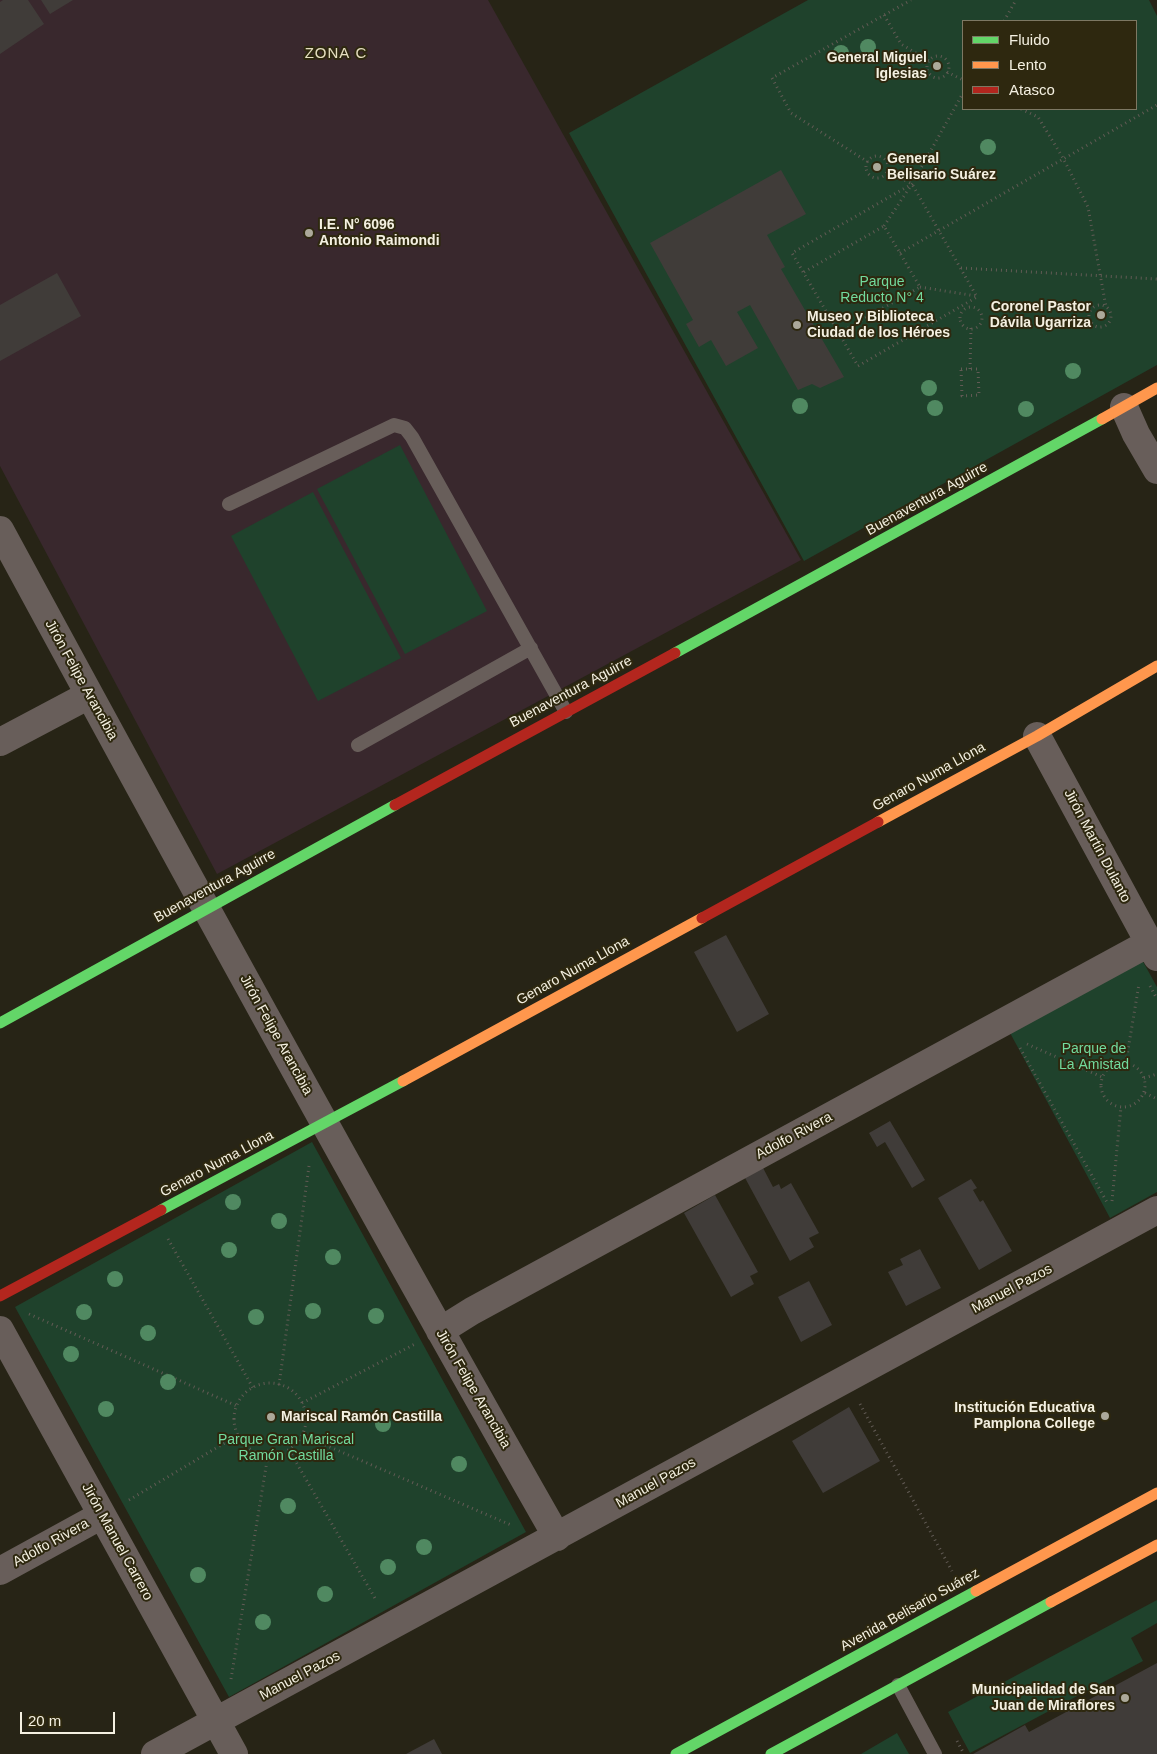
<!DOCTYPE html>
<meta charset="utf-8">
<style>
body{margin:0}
#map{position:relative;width:1157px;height:1754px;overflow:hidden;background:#272416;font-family:Arial,sans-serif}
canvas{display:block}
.legend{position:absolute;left:962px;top:20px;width:175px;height:90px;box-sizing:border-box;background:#2e280f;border:1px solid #7d7863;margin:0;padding:6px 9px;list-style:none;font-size:15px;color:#f4f0e1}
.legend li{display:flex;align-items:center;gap:10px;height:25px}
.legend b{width:25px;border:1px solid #7d7863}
.scale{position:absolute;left:20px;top:1712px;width:95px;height:22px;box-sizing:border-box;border:2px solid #f4f0e1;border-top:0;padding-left:6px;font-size:15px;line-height:18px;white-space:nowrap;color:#f4f0e1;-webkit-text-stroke:4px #2e280f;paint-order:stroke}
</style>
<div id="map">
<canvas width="1157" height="1754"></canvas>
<ul class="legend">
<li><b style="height:6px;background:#63d668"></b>Fluido</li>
<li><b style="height:6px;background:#ff974d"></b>Lento</li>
<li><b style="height:6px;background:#b3261e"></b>Atasco</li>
</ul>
<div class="scale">20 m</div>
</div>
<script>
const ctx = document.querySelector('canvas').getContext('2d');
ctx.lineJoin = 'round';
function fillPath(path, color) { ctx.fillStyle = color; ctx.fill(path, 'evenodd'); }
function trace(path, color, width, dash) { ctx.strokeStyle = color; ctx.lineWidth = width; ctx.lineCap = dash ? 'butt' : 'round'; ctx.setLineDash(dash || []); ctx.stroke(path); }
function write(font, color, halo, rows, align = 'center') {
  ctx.font = font + ' Arial,sans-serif'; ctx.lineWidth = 4; ctx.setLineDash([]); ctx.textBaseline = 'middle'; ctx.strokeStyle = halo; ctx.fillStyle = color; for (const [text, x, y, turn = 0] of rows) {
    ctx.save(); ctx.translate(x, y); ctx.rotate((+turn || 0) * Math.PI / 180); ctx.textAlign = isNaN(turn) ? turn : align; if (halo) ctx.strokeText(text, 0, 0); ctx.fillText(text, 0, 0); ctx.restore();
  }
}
fillPath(new Path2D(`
 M0,0H488L801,560L217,874L0,466Z`), '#39282d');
fillPath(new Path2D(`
 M808,0H1149L1157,16V365L804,561L569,133ZM963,21H1136V109H963Z
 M400,445L487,611L405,654L317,489Z
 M313,492L401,658L318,701L231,536Z
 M1141,958L1157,987V1192L1110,1218L1009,1031Z
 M312,1142L526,1532L229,1697L15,1307Z
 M1157,1600V1623L1131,1638L1143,1661L970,1753L948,1712Z
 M897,1733L909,1754H861Z`), '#1f422c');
fillPath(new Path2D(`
 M3,0H28L44,24L0,54V2Z
 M41,0H73L50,14Z
 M781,170L806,214L767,235L785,267L781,269L844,377L820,388L812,384L798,390L750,305L737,312L758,348L726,366L711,340L699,347L686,324L693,320L650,243Z
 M57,273L81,316L0,361V305Z
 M726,935L769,1014L737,1032L694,952Z
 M890,1121L925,1180L912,1188L885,1142L877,1147L869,1133Z
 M762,1166L773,1187L779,1184L781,1189L791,1183L819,1233L809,1238L814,1247L790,1261L744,1176Z
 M971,1179L977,1188L973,1190L980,1202L983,1200L1012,1251L979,1270L938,1198Z
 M715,1195L758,1272L750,1276L754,1284L731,1297L684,1213Z
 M920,1249L941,1288L906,1306L888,1272L903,1265L900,1259Z
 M809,1281L832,1325L801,1342L778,1297Z
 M849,1407L880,1461L823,1493L792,1441Z
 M1157,1663V1754H973L1025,1725L1029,1732Z
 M434,1739L442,1754H406Z`), '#403c39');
trace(new Path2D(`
 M884,15L901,44L929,61
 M1004,21L1016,0
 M927 67a11 11 0 1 1 22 0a11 11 0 1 1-22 0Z
 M947,72L963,80
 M1021,109L1038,117L1063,158L1088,207L1106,307
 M866 167a11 11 0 1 1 22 0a11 11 0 1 1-22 0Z
 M868,162L791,113L772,78L911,0
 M887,171L912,184L977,297L858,366L792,253L912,184
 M884,226L912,184L963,93
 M900,253L1157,105
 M961,268L1157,279
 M804,272L884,226L920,287L839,333
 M920,287L976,296
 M1089 316a11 11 0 1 1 22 0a11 11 0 1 1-22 0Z
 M960 318a11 11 0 1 1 22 0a11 11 0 1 1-22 0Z
 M961,369H978L979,395L962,396Z
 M970,369L971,328
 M1150,986L1157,999
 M1027,1044L1102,1077
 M1020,1048L1108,1204
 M1126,1062L1139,984
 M1101 1085a22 22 0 1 1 44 0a22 22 0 1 1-44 0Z
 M1144,1078L1157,1074
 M1145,1093L1157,1099
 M1112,1201L1121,1107
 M168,1239L253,1388
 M29,1314L237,1406
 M234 1419a36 36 0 1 1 72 0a36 36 0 1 1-72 0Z
 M279,1385L309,1166
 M302,1403L415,1344
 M860,1404L952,1571
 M302,1435L511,1525
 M289,1450L376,1600
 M129,1500L238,1435
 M231,1679L268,1455
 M957,1741L964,1754`), '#625b55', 3, [1, 4]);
trace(new Path2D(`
 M229,504L394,425L405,428L412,437L566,712
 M358,745L531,648
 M898,1685L935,1754`), '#685e5a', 14);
trace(new Path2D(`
 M1124,407L1136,434L1157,470
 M0,530C183,868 367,1204 557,1537
 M1037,736L1157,957
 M0,742L89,695
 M0,1330L234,1754
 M440,1331L472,1311L1149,943
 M0,1571L102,1515
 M155,1754L1157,1210`), '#685e5a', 28);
trace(new Path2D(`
 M675,653L1102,419
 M0,1023L395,805
 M161,1210L403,1081
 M676,1754L976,1591
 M771,1754L1051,1602`), '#63d668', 11);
trace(new Path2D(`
 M1102,419L1157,388
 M878,822L1037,736L1157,666
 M403,1081L702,918
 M976,1591L1157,1493
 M1051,1602L1157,1545`), '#ff974d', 11);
trace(new Path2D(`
 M395,805L675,653
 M702,918L878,822
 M0,1296L161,1210`), '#b3261e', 11);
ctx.fillStyle = '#508961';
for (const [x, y] of [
 [868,47],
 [841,53],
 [988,147],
 [1073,371],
 [929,388],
 [800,406],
 [935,408],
 [1026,409],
 [233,1202],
 [279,1221],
 [229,1250],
 [333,1257],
 [115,1279],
 [313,1311],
 [84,1312],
 [376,1316],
 [256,1317],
 [148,1333],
 [71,1354],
 [168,1382],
 [106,1409],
 [383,1424],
 [459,1464],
 [288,1506],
 [424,1547],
 [388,1567],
 [198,1575],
 [325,1594],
 [263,1622]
]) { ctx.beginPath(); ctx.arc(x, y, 8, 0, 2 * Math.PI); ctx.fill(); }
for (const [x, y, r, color] of [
 [937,66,5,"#aca99a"],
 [877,167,5,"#aca99a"],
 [309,233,5,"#aca99a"],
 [1101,315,5,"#aca99a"],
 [797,325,5,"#aca99a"],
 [1105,1416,5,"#aca99a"],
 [271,1417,5,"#aca99a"],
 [1125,1698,5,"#aca99a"]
]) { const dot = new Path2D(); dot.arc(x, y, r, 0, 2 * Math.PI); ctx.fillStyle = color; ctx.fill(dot); trace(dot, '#2e280f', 2); }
write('bold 14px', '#f4f0e1', '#2e280f', [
 ["General Miguel",927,58],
 ["Iglesias",927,74],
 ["General",887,159,"left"],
 ["Belisario Suárez",887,175,"left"],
 ["I.E. N° 6096",319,225,"left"],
 ["Antonio Raimondi",319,241,"left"],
 ["Coronel Pastor",1091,307],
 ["Dávila Ugarriza",1091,323],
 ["Museo y Biblioteca",807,317,"left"],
 ["Ciudad de los Héroes",807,333,"left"],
 ["Institución Educativa",1095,1408],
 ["Pamplona College",1095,1424],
 ["Mariscal Ramón Castilla",281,1417,"left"],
 ["Municipalidad de San",1115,1690],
 ["Juan de Miraflores",1115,1706]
], 'right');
write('14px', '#72db9e', '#2e280f', [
 ["Parque",882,282],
 ["Reducto N° 4",882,298],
 ["Parque de",1094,1049],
 ["La Amistad",1094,1065],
 ["Parque Gran Mariscal",286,1440],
 ["Ramón Castilla",286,1456]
]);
write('14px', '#f4f0e1', '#2e280f', [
 ["Buenaventura Aguirre",927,499,-29],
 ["Jirón Felipe Arancibia",81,680,61],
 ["Buenaventura Aguirre",571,692,-28],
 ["Genaro Numa Llona",929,777,-29],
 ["Jirón Martín Dulanto",1097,846,62],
 ["Buenaventura Aguirre",215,886,-29],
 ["Genaro Numa Llona",573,971,-29],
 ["Jirón Felipe Arancibia",276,1035,61],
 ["Adolfo Rivera",794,1136,-28],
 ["Genaro Numa Llona",217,1164,-28],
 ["Manuel Pazos",1012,1289,-28],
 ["Jirón Felipe Arancibia",473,1389,60],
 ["Manuel Pazos",656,1483,-29],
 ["Jirón Manuel Carrero",117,1542,61],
 ["Adolfo Rivera",51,1543,-29],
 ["Avenida Belisario Suárez",910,1610,-29],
 ["Manuel Pazos",300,1676,-28]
]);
ctx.letterSpacing = '1px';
write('15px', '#e6dfc0', '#2e280f', [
 ["ZONA C",336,54]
]);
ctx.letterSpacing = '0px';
</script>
